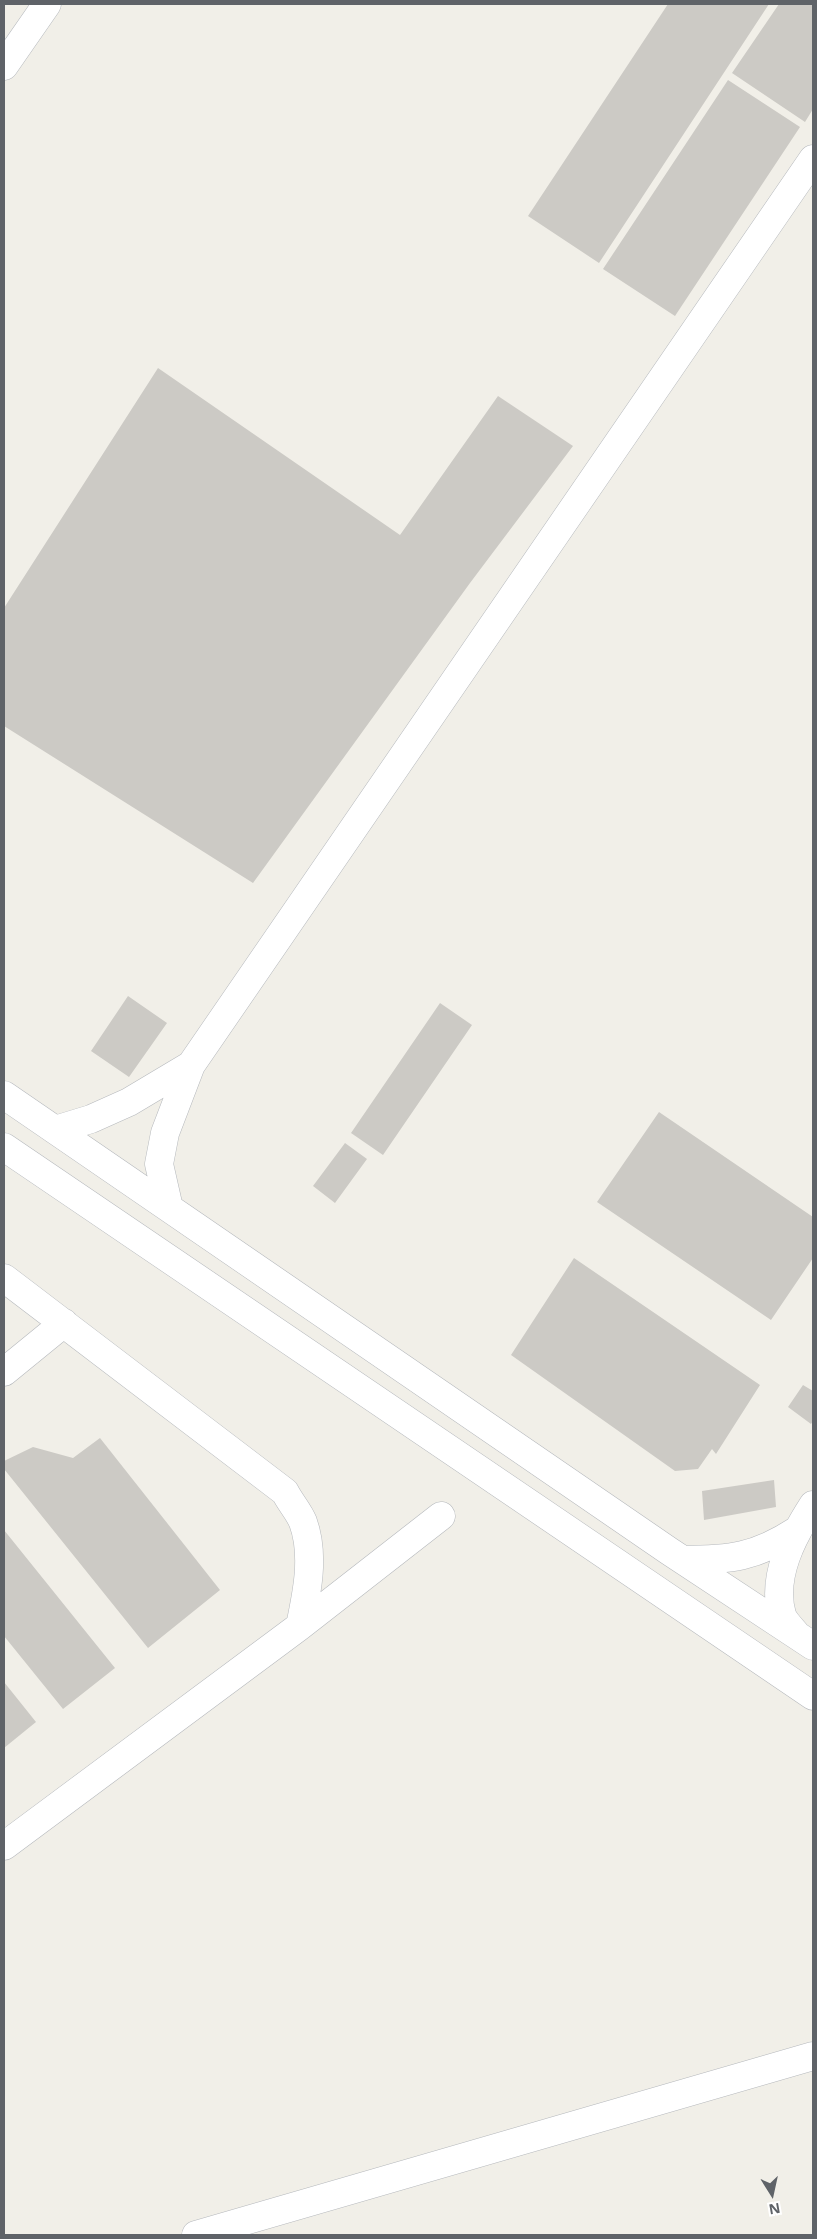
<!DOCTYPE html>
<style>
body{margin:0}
#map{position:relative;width:817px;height:2239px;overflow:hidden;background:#f1efe8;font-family:"Open Sans",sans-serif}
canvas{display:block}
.frame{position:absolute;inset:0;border:5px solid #5f6368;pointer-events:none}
.north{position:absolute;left:747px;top:2169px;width:50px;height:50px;-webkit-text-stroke:4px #fff;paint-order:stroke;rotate:170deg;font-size:14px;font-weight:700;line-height:20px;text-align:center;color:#5f6368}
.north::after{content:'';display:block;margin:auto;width:18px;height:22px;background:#5f6368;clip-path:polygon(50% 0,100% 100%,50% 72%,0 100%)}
</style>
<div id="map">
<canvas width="817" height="2239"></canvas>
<div class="frame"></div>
<div class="north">N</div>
</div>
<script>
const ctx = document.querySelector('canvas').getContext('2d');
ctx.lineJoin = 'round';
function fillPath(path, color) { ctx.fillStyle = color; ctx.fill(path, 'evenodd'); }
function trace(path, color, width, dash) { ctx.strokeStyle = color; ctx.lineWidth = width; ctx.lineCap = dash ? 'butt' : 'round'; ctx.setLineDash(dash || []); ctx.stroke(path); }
fillPath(new Path2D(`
 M668,4H769L599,263L528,216Z
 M779,4H813V109L805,122L732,73Z
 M728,80L800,127L675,316L603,269Z
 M158,368L400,535L498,396L573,446L470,583L253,883L4,726V608Z
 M128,996L167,1023L129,1077L91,1051Z
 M440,1003L472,1025L383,1155L351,1133Z
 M659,1112L813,1217V1258L771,1320L597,1202Z
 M345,1143L367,1159L335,1203L313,1186Z
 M574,1258L760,1385L716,1454L712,1449L698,1469L675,1471L511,1355Z
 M803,1385L813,1391V1421L811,1424L788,1407Z
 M100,1438L220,1590L148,1648L4,1469V1461L33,1447L73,1458Z
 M774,1480L776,1507L704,1520L702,1491Z
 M4,1530L115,1668L63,1709L4,1636Z
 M4,1682L36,1722L4,1748Z`), '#cccac5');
const minor = new Path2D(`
 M4,66L47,4
 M4,1095L669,1551L813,1646
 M55,1130L91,1119L129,1102L191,1065
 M4,1147L813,1696
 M169,1208L159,1164L165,1133L191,1065L813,159
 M4,1278L285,1492C290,1502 299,1512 303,1522C315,1555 307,1593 300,1626
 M4,1372L64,1323
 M683,1560C730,1560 756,1557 796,1531
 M796,1634C791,1628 784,1621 782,1615C771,1576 793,1536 813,1505
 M4,1846L300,1626L441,1516
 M196,2235L813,2056`);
trace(minor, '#b5b8bc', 29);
trace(minor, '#fff', 28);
</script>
